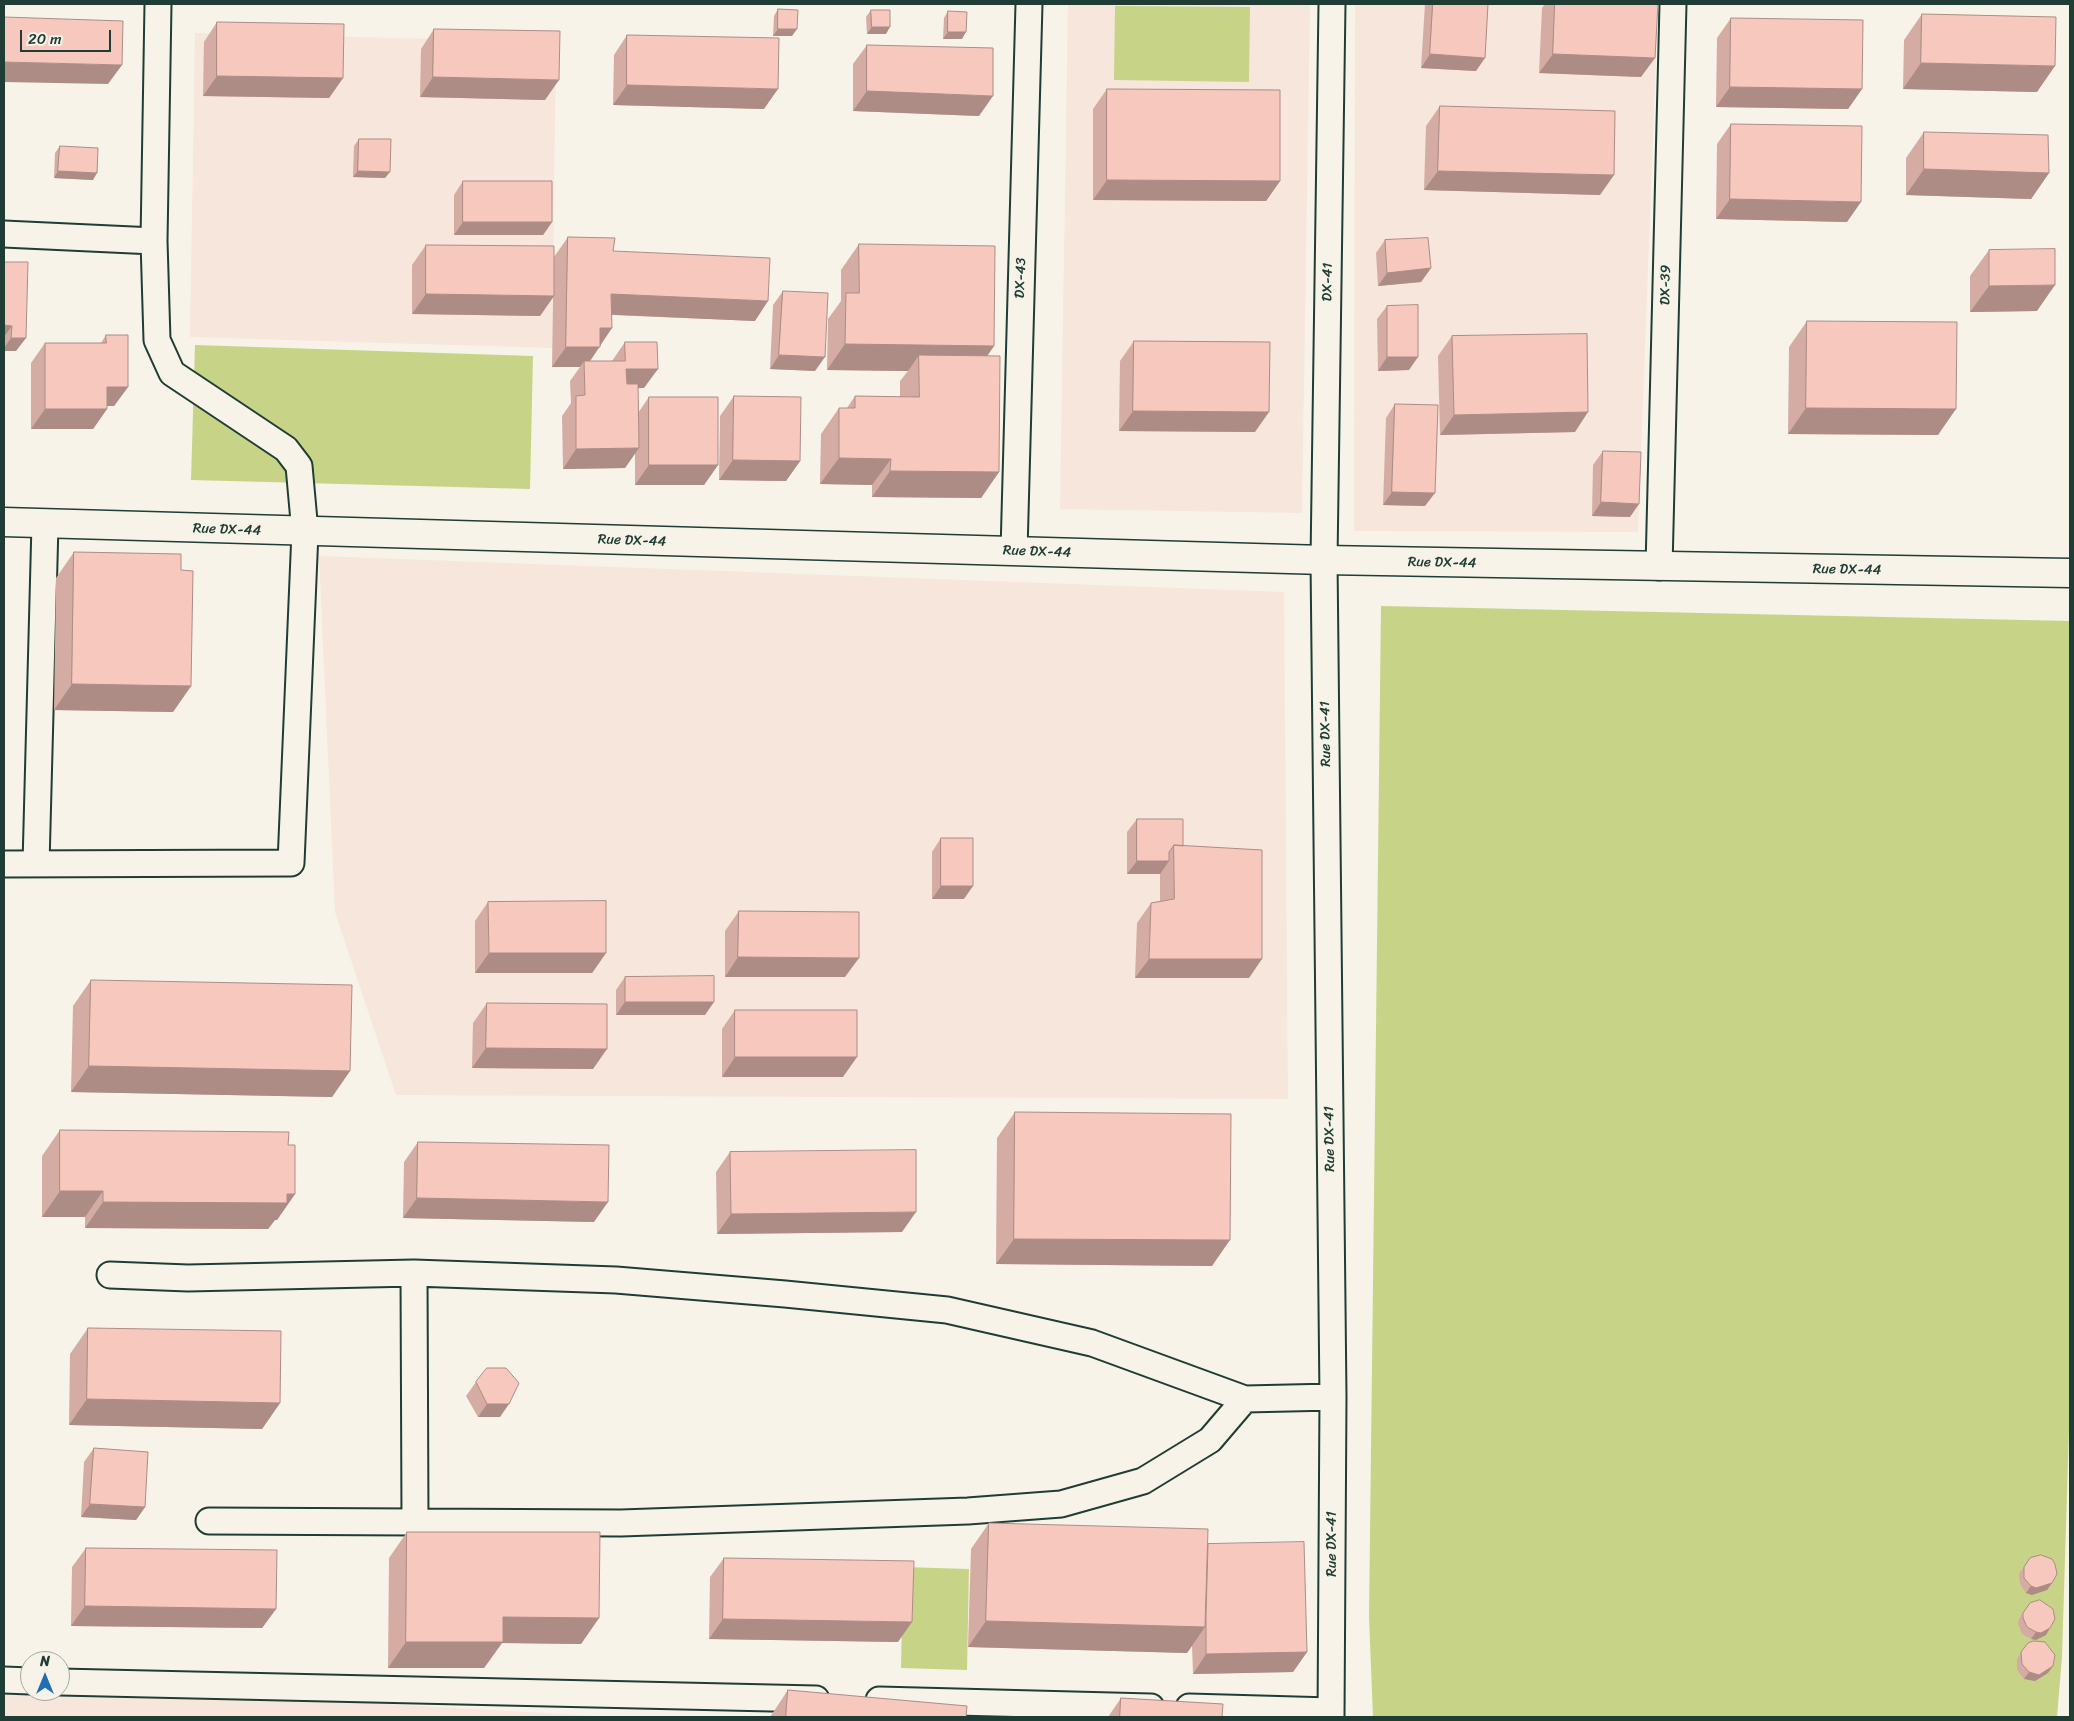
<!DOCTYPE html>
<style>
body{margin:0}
#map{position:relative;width:2074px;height:1721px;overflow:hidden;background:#f7f3e8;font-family:Sriracha,sans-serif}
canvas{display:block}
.frame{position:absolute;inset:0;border:5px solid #1f3d34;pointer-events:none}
.north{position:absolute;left:20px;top:1651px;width:50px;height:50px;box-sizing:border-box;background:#f7f3e8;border:1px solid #a1aaa0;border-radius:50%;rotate:0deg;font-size:14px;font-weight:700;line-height:20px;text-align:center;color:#1f3d34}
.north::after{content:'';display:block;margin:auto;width:18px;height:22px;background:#1f6fb2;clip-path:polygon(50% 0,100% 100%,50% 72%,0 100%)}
.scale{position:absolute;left:20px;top:30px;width:91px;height:22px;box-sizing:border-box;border:2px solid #1f3d34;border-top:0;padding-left:6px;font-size:15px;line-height:18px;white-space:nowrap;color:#1f3d34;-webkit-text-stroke:4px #f7f3e8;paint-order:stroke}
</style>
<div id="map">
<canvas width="2074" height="1721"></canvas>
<div class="frame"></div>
<div class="north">N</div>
<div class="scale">20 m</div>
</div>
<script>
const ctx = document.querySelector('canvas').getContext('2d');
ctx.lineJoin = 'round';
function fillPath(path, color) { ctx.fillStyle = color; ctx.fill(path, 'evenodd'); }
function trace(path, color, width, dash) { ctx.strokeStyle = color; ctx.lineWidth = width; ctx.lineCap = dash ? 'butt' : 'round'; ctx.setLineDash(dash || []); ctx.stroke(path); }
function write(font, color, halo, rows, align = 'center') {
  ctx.font = font + ' Sriracha,sans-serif'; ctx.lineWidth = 5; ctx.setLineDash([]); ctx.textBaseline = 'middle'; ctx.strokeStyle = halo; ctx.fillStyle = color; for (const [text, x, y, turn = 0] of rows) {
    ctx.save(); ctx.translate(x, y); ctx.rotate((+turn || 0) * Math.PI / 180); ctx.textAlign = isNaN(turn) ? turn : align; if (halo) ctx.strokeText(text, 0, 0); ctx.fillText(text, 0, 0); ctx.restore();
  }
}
fillPath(new Path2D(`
 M1068,4H1310L1302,513L1060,509Z
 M1355,4H1658L1638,532L1354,531Z
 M195,33L556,42L552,348L190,337Z
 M319,556L1284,592L1288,1099L396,1095L335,912Z
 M4,1681L30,1691H60V1685L611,1717H4Z`), '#f7e6db');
fillPath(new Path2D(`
 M1115,6L1250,7L1249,82L1114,80Z
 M195,345L533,356L530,489L191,480Z
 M1381,606L2070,621V1396L2062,1657L2057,1717H1373L1369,1617Z
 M903,1567L969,1569L967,1670L901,1668Z`), '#c7d487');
const minor = new Path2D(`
 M4,234L154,241
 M1014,551L1029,4
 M1659,567L1673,4
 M4,864L291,863L305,532L299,466L286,449L172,373L157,340L154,241L158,4
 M36,864L45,524
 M414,1273L415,1522
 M110,1275L188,1278L414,1273L616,1280L785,1294L947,1310L1092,1343L1245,1399L1333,1397
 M209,1521L621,1523L968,1511L1061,1504L1143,1481L1210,1440L1245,1399
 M4,1680L30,1681
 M60,1682L816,1699
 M879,1700L1151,1707
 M1189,1707L1331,1711
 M1331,1717L1333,1397L1324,560L1332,4`);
const tertiary = new Path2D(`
 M4,522L1324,560L2070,573`);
trace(minor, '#1f3d34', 29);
trace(tertiary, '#1f3d34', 31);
trace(minor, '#f7f3e8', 25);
trace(tertiary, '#f7f3e8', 28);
fillPath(new Path2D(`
 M1425,4H1488L1476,71L1421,68Z
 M1545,4H1658L1641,77L1539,73L1542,8Z
 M778,9L792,36H773L774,16Z
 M871,10L886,34H867L866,17Z
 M948,11L962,39H943L944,18Z
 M1922,14L2037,92L1903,89L1904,40Z
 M1731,18L1862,89L1848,109L1716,107L1717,38Z
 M217,22L343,78L329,98L203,96L204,42Z
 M434,29L545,100L420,97L421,49Z
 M627,35L764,109L613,105L614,55Z
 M867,45L979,116L853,111V64Z
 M1107,89L1280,181L1266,201L1093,200V109Z
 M1440,106L1600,195L1424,190L1426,126Z
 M1731,124L1847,222L1716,219L1717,144Z
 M1924,132L2049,173L2031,199L1906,195V158Z
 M359,139L385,178L353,177L354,146Z
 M60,146L93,180L54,178L55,153Z
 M463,181L552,222L543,235H454V195Z
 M568,237L613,251L755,321L612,315L600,346L590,361H612L625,342L644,388H638V413L649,397L718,465L704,485H635V453L625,468L563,469L562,416L571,403L570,381L580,367H552L553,297L540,316L412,314V265L426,245L554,257Z
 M1385,240L1431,268L1421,282L1378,286L1376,253Z
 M859,244L994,346L987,356L999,472L981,498L872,497V485L820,484L821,434L839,408H847L855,396L900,397V381L908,371L827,370L828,319L841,301V270Z
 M1989,250L2037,311L1970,312V276Z
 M4,262L16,351H4Z
 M783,291L815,371L770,369L773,305Z
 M1387,306L1409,370L1378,371L1377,319Z
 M1807,321L1938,435L1788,434L1789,347Z
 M106,335L128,387L114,406H107V409L93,429H31V363L45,343H101Z
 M1452,336L1575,432L1440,435L1438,356Z
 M1134,341L1255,432L1119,431L1120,361Z
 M734,396L800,461L786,481L719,480L720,416Z
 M1395,404L1425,506L1383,505L1386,418Z
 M1603,451L1630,517L1592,516L1593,465Z
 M74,552L181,570L191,686L173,712L54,710L56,578Z
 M1137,819L1183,846L1249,978H1135L1137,923L1151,903L1160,901V874H1127V832Z
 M941,838L964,899H932V852Z
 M488,902L606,953L592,973H475V921Z
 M739,911L845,977H725V931Z
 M625,977L705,1015H616V990Z
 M91,980L350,1071L332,1097L71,1092L73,1006Z
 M487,1003L593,1069L472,1068L473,1023Z
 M735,1010L843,1077H722V1029Z
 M1015,1112L1212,1266L996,1264L997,1138Z
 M60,1130L288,1145L295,1194L277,1220H275L268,1229L85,1228V1217H42V1156Z
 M418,1142L594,1222L403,1218L404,1162Z
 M730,1152L902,1232L717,1234L716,1172Z
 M88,1328L280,1403L262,1429L69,1425L70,1354Z
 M476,1382L500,1417H478L466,1396Z
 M94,1448L145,1507L136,1520L81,1517L84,1462Z
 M989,1523L1208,1544L1307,1652L1293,1672L1193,1674L1192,1646L1187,1653L968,1647L971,1549Z
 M407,1532L599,1618L581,1644L502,1643L484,1668H388L389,1558Z
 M86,1548L276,1609L262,1628L71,1626L72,1567Z
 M724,1558L898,1642L709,1639L710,1577Z
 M2030,1558L2052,1583L2047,1590L2032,1595L2026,1593L2020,1584L2019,1574Z
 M2023,1613L2050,1628L2046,1635L2036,1640L2031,1639L2022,1634L2018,1624L2019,1619Z
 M2021,1652L2048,1673L2035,1681L2024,1679L2017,1670V1659Z
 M788,1690L966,1717H770Z
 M1121,1698L1222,1717H1108Z`), '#d4aca3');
fillPath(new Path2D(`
 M872,27H890L886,34H867Z
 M778,29H797L792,36H773Z
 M948,32H966L962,39H943Z
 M1430,54L1485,58L1476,71L1421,68Z
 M1553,54L1655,58L1641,77L1539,73Z
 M4,62L122,65L108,84L4,82Z
 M1921,63L2055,66L2037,92L1903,89Z
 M217,76L343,78L329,98L203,96Z
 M433,77L559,80L545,100L420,97Z
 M627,85L778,89L764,109L613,105Z
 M1730,87L1862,89L1848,109L1716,107Z
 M867,91L993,96L979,116L853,111Z
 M1924,169L2049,173L2031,199L1906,195Z
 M58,171L97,173L93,180L54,178Z
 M358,171L390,172L385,178L353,177Z
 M1438,171L1614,175L1600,195L1424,190Z
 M1107,180L1280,181L1266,201L1093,200Z
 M1730,199L1861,202L1847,222L1716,219Z
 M463,222H552L543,235H454Z
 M1431,268L1421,282L1378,286L1387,273Z
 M2055,285L2037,311L1970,312L1989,286Z
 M426,294L554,296L540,316L412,314Z
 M611,294L768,301L755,321L597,314Z
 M4,325L12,326L4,337Z
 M600,328H612L586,367L584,361L580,367H552L566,347Z
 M11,338H26L16,351H4V348Z
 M845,344L994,346L976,372L919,355L908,371L827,370Z
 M779,355L825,357L815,371L770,369Z
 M1387,357H1418L1409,370L1378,371Z
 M626,369H658L644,388L613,389Z
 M107,387H128L114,406H93Z
 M1806,408L1956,409L1938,435L1788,434Z
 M45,409H107L93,429H31Z
 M1133,411L1269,412L1255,432L1119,431Z
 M1588,412L1575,432L1440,435L1454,415Z
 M639,448L625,468L563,469L576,449Z
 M839,458L891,459L872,485L820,484Z
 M733,460L800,461L786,481L719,480Z
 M649,465H718L704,485H635Z
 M890,471L999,472L981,498L872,497Z
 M1392,492L1435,493L1425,506L1383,505Z
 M1601,502L1639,504L1630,517L1592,516Z
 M72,684L191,686L173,712L54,710Z
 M1137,861H1169L1160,874H1127Z
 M941,886H973L964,899H932Z
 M489,953H606L592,973H475Z
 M738,957L859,958L845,977H725Z
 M1149,959H1262L1249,978H1135Z
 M625,1002H714L705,1015H616Z
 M486,1048L607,1049L593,1069L472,1068Z
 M735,1057H857L843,1077H722Z
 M89,1066L350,1071L332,1097L71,1092Z
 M60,1191H103L85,1217H42Z
 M287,1194H295L277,1220H275L268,1229L85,1228L103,1202Z
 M417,1198L608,1202L594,1222L403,1218Z
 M916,1212L902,1232L717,1234L731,1214Z
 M1014,1239L1230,1240L1212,1266L996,1264Z
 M87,1399L280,1403L262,1429L69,1425Z
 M487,1404H509L500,1417H478Z
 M90,1504L145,1507L136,1520L81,1517Z
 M2052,1583L2047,1590L2032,1595L2026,1593L2031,1586Z
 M85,1606L276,1609L262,1628L71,1626Z
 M503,1617L599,1618L581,1644L502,1643L484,1668H388L406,1642Z
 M723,1619L912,1622L898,1642L709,1639Z
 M986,1621L1205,1627L1187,1653L968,1647Z
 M2050,1628L2046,1635L2036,1640L2031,1639L2036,1632Z
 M1307,1652L1293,1672L1193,1674L1206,1654Z
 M2053,1666L2048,1673L2035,1681L2024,1679L2029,1672Z`), '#ad8c85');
const building = new Path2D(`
 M1433,4H1488L1485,58L1430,54Z
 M1555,4H1658L1655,58L1553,54Z
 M778,9L798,10L797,29H778Z
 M871,10H890V27H872Z
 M948,11L967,12L966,32H948Z
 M1922,14L2056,17L2055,66L1921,63Z
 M4,17L123,21L122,65L4,62Z
 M1731,18L1863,20L1862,89L1730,87Z
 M217,22L344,24L343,78L217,76Z
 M434,29L560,31L559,80L433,77Z
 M627,35L779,38L778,89L627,85Z
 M867,45L993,48V96L867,91Z
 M1107,89L1280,90V181L1107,180Z
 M1440,106L1615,111L1614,175L1438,171Z
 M1731,124L1862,126L1861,202L1730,199Z
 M1924,132L2048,135L2049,173L1924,169Z
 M359,139H391L390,172L358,171Z
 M60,146L98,148L97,173L58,171Z
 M463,181H552V222H463Z
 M568,237L615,238L613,251L770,258L768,301L611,294L612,328H600V347H566Z
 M1428,238L1431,268L1387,273L1385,240Z
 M859,244L995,246L994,346L845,344L846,293H859Z
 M426,245L554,246V296L426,294Z
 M2055,249V285L1989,286V250Z
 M4,262H28L26,338H11L12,326L4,325Z
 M783,291L828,293L825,357L779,355Z
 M1418,305V357H1387V306Z
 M1807,321L1957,322L1956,409L1806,408Z
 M1587,334L1588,412L1454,415L1452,336Z
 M106,335H128V387H107V409H45V343H106Z
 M1134,341L1270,342L1269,412L1133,411Z
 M625,342H657L658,369H626L627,384H638L639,448L576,449V396L585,395L584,361H625Z
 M919,355L1000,356L999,472L890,471L891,459L839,458V408H855V396L919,397Z
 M734,396L801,397L800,461L733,460Z
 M649,397H718V465H649Z
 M1395,404L1438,405L1435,493L1392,492Z
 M1603,451L1641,452L1639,504L1601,502Z
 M74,552L181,554V570L193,571L191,686L72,684Z
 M1137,819H1183V846L1174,845L1169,852V861H1137Z
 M941,838H973V886H941Z
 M1174,845L1262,850V959H1149L1151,903L1174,899Z
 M606,901V953H489L488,902Z
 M739,911L859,912V958L738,957Z
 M714,976V1002H625V977Z
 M91,980L352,985L350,1071L89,1066Z
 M487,1003L607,1004V1049L486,1048Z
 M735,1010H857V1057H735Z
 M1015,1112L1231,1114L1230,1240L1014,1239Z
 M60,1130L289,1132L288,1145H295V1194H287V1203L103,1202V1191H60Z
 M418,1142L609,1145L608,1202L417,1198Z
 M916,1150V1212L731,1214L730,1152Z
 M88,1328L281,1331L280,1403L87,1399Z
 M487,1368H506L519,1383L509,1404H487L476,1382Z
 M94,1448L148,1452L145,1507L90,1504Z
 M989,1523L1208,1529L1205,1627L986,1621Z
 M407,1532H600L599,1618L503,1617V1642H406Z
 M1304,1542L1307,1652L1206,1654V1615L1208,1544Z
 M86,1548L277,1550L276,1609L85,1606Z
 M2041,1555L2052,1559L2055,1564L2057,1574L2052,1583L2036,1588L2031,1586L2024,1578V1567L2030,1558Z
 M724,1558L914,1561L912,1622L723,1619Z
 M2040,1600L2053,1609L2055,1619L2050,1628L2041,1633L2036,1632L2027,1627L2023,1618V1613L2030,1603Z
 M2034,1641L2045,1642L2055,1655L2053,1666L2039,1675L2029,1672L2022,1664L2021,1652L2028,1643Z
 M788,1690L967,1706L966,1717H786Z
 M1121,1698L1223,1704L1222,1717H1120Z`);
fillPath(building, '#f7c8be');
trace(building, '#ad8c85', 1);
write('14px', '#1f3d34', '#f7f3e8', [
 ["DX-43",1021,278,-88],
 ["DX-41",1328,282,-89],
 ["DX-39",1666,285,-89],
 ["Rue DX-44",227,530,2],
 ["Rue DX-44",632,541,2],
 ["Rue DX-44",1037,552,2],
 ["Rue DX-44",1442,563,1],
 ["Rue DX-44",1847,570,1],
 ["Rue DX-41",1326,734,-91],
 ["Rue DX-41",1330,1139,-91],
 ["Rue DX-41",1332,1544,-90]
]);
</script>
